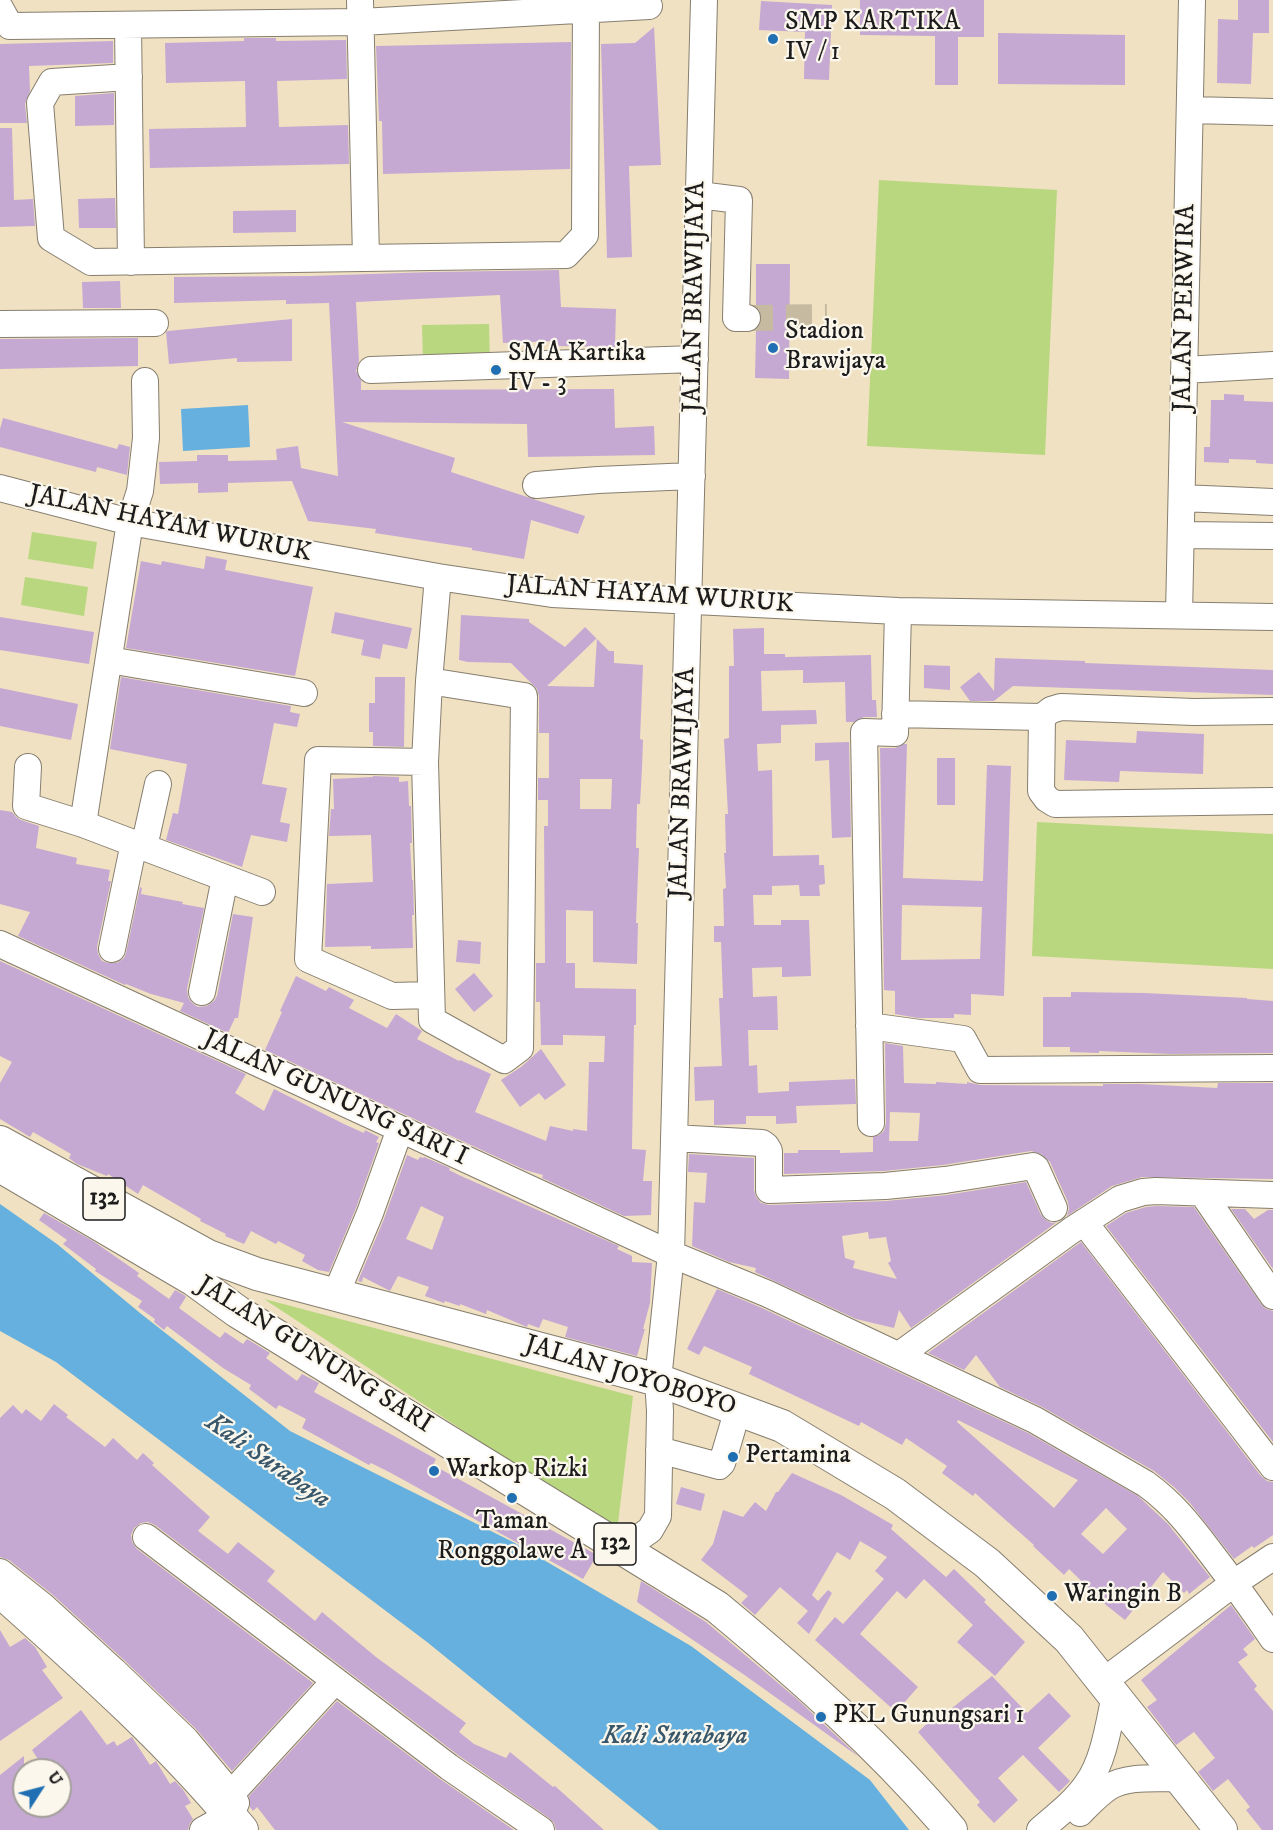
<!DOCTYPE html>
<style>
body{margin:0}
#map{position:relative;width:1273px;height:1830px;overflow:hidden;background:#f0e1c2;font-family:"IM FELL DW Pica",serif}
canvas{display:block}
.north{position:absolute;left:12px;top:1758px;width:60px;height:60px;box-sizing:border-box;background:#fbf7ec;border:2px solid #a29f99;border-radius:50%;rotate:54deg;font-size:16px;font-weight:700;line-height:24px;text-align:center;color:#1c1c1c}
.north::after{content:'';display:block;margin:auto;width:21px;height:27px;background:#1f6fb2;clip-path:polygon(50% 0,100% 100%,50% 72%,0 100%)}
</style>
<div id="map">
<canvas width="1273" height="1830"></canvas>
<div class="north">U</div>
</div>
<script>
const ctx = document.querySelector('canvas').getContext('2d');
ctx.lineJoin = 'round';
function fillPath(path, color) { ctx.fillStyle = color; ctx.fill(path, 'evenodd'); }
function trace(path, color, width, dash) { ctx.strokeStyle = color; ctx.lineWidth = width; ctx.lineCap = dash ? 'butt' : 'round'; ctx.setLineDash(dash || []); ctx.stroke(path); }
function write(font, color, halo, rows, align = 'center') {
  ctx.font = font + ' "IM FELL DW Pica",serif'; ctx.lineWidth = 4.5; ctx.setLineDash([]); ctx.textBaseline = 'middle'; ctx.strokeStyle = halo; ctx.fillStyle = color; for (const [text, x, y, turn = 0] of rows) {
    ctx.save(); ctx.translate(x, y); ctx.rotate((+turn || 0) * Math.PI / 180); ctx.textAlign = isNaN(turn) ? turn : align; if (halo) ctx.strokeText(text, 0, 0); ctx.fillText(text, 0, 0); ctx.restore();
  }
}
fillPath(new Path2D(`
 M879,180L1057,190L1045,455L867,446Z
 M489,324L490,364H423L422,325Z
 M32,532L97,542L93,569L28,559Z
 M25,577L88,587L84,616L21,605Z
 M1037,822L1273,834V969L1032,956Z
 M264,1299L633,1396L617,1532Z`), '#b8d77e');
fillPath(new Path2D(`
 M248,405L250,447L183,451L181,409Z
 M0,1204L57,1244L140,1313L290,1431L513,1542L691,1646L870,1780L909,1830H659L427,1642L56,1362L0,1331Z`), '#65b0de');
fillPath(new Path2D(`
 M860,0H984V37H958V85H935V36L860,35Z
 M1238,0H1269V33H1253L1251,84L1217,83L1218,19L1238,20Z
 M761,1L832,5L829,80L804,79L805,32L759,30Z
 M654,27L661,165L629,166L632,257L607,258L601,44L635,43Z
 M998,33L1125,35V85L998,84Z
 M244,38H276V41L346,40L347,79L277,81L279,127L348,125L349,164L150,168L149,129L246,127L245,81L166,83L165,43L244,41Z
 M113,41V63L29,66L30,91L25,104L27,123H0V44Z
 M571,42L570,169L383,174L382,121H379L376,46Z
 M114,93V125L75,126V96Z
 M0,128H12L14,200L33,199L35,226L0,227Z
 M115,198L116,228H79L78,199Z
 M296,210V232L233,233V211Z
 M756,264H790L789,379L755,378L756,330L760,325L762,319L760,311L756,307Z
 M559,270L561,307L616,309L615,347L556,346V341L503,343L500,295L356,302L359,361L356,371L361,380V390L614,389L615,428L654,426L655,455L528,457L527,424L342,422L455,458L451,472L585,516L578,534L531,520L524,559L472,550V548L375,533L376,529L308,521L292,481L228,483V492L198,493V483L160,484L159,462L197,461V455H228V461L277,460L276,449L298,446L301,468L338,476L329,303L286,304V300L174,303V277L311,276L432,272Z
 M120,281L121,308H83L82,282Z
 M292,319V361L237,362V358L169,364L166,332L168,331Z
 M138,338V366L0,369V339Z
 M1224,394L1244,395V401L1273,402V464L1256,463V460L1229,459V463L1204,462V447H1210L1211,400H1224Z
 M3,418L117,449L119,444L130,447L127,475L97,467L96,472L0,447V429Z
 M206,556L227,560L225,570L313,587L295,676L126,648L141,561L161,565L162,561L204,569Z
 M335,612L412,628L407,649L383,644L380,659L361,655L364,640L331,633Z
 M461,615L529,619V622L565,647L585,627L609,651H614V663L643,665L640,739L643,740L642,768L640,804H637L636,848H639L636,923H638L637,964L593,962V911L566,910V963H575V988L636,989V1025H634L632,1149L646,1150L643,1181H652L651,1215L624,1216L542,1178L543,1175L525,1170L265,1050L282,1012L280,1011L296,976L326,991L329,987L354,1000L349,1008L387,1028L396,1014L422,1031L417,1039L459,1061L460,1060L491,1074L475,1112L546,1141L550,1126L573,1131V1129L587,1131L589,1062H604L605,1036L563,1035V1045H541L540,1002H536V963H545L544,826H548V800H538V778H549V733H539V696L537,689L511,663L468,662L459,660ZM597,638L594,687L547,686ZM580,779H612L611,809H580Z
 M0,617L94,632L89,664L0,650Z
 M764,628V654H785V657L871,655L872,700H876L877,717H864L854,722H846L845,682L803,683V670L761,671L762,711L816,710L817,724L781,725V743L757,744L758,771L772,770L773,856L819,855V865H824L825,884L819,885L820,896H800L799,885L772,886V895H753L754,925H781V920H809L811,976L782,977V967L752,968L753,997L777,996L778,1030H748L749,1066L757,1065L758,1093L789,1091V1082L855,1079L856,1104L796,1106L797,1123L776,1124V1116H746V1124L714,1125V1100L695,1101L694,1067L722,1066L719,998H723L721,942H714V926H724L723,889L726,888L724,853H726L725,814H728L724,739L729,738V666H734L733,629Z
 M995,658L1085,661V663L1273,670V695L1013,686L994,701H970L960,687L979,672L994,691Z
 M924,665L950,666V690L924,688Z
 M121,677L291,706L290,712L300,714L297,727L274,723L262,784L287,788L280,822L290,824L287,842L251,835L242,867L166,840L173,813L178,814L187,764L110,749Z
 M375,677H405L404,747L373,746V732H369V703H375Z
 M0,688L78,704L71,740L0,726Z
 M1137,731L1204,734L1203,774L1120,771L1119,782L1064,780L1066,740L1136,743Z
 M849,742L851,837L832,838L829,760L815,761V743Z
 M904,744H907L903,878L983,881L987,765L1011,766L1004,996L971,994V1015L954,1014V1018H918L895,1014V991L884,990L880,748H895ZM902,905L982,907L980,959L901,960Z
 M937,758H955V805H937Z
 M373,776L399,777V782L408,781L409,806H411L412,843H410L412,880H413L414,915H412L413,948L371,949V946L325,947L327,884L373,882L371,835L329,836L331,809H334L333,779L373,777Z
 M0,810L12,812L16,817L21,820L39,826L36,848L77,858L76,864L110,870L108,881H111L97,947L98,954L102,961L108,963H117L124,958L126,953L140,887L142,888L141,894L183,902L182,904L204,908L187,989L188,997L192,1003L198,1007L207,1006L214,1001L217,996L233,914L253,917L238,1018H235L228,1033L180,1011L184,1003L151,994L126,984L125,985L18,936L30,912L0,904Z
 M458,940L481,942L480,964L456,962Z
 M0,961L246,1074L235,1093L264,1111L274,1089L346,1125L364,1133L365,1130L379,1137L376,1142L379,1143L356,1208L329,1272L318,1270L302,1261L305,1255L278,1241L276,1244L251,1231L244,1244L225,1236L226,1234L200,1221L201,1219L143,1185L138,1194L108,1174L107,1176L77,1164L69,1158L71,1154L33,1132L30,1137L0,1119V1083L12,1062L0,1056Z
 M474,973L493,996L474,1012L455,989Z
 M1071,992L1144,993L1247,998V999L1273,1001V1053L1170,1054L1099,1051V1053L1070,1052V1047H1043V997H1071Z
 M885,1043L903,1046L904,1083L936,1084V1082L967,1084V1082L980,1085L1103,1086V1084H1140L1217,1088L1218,1083H1273V1179L1142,1177L1112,1186L1067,1216L1069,1209L1068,1202L1050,1162L1041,1154L1031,1151L943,1165L884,1171L784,1174V1153H798V1150H840V1153L873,1152V1137L879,1135L884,1131L886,1123ZM890,1112L920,1113L918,1141H889Z
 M541,1049L566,1085L545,1100L539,1093L520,1107L501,1080L521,1067Z
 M689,1154L754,1158V1190L756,1197L761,1203L769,1205L886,1201L947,1195L1026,1182L1041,1215L1046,1220L1052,1223L1057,1222L911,1328L899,1310L894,1328L856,1319L755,1272L756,1268L729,1262L692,1246L694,1202L705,1203L707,1173L688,1172ZM868,1232L869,1239L886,1237L891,1261L888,1263L897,1279L853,1268L855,1261L845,1258L842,1236Z
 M407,1155L418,1160L420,1157L423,1158L424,1157L450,1168L449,1170L461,1176L619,1246L617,1249L632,1256V1262L652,1263L650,1303L643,1329H645L637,1356L565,1337L568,1327L543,1319L539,1328L528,1324L527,1327L487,1310L486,1314L460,1304V1306L445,1301L444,1303L425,1296L429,1287L398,1276L390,1291L363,1277L362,1282L358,1281L384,1219ZM421,1206L444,1217L432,1250L406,1239Z
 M1156,1206L1194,1207L1261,1304L1266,1309L1273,1311V1442L1106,1226L1126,1213L1146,1207Z
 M1231,1209H1245L1254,1219L1268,1210H1273V1269Z
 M44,1213L93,1241L139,1273L137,1276L169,1299L175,1290L184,1295L186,1297L179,1308L220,1338L225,1332L243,1344L247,1339L270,1353L266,1358L297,1381L302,1374L319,1383L314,1392L436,1459L433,1465L597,1555L583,1579L391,1473L371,1463L369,1465L302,1428L306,1419L279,1405L276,1409L249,1389L251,1385L223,1368L167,1326L164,1330L154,1322L155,1319L138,1307L142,1301L95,1271L96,1269L63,1244L67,1240L39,1220Z
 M1081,1242L1261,1476L1267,1481L1273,1482V1535L1254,1548L1252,1546L1234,1559L1190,1503L1174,1487L1154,1471L1042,1407L1000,1387L976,1355L964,1370L928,1353Z
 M717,1289L762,1308L1028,1433L1138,1496L1168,1524L1210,1577L1189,1594L1187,1590L1184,1593L1163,1572L1125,1620L1106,1605L1069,1569L1064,1575L1033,1546L1034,1545L975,1493L973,1496L942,1473L947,1466L906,1438L902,1445L861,1422L859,1426L749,1374L752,1367L704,1346L699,1355L687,1349ZM958,1420L1078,1480L1054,1508L957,1422ZM1106,1508L1127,1529L1103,1554L1081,1534Z
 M54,1404L68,1415L66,1417L105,1447L113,1438L137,1460L143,1453L154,1463L152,1465L162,1474L210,1517L198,1531L228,1554L238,1542L275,1571L267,1581L315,1621L322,1612L376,1657L466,1723L459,1732L474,1744L506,1758L510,1752L553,1787L555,1786L604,1830H556L554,1823L549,1818L458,1755L155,1525L148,1522L141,1523L134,1528L131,1535L132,1542L137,1549L313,1683L232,1771L196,1729L124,1660L53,1595L9,1560L0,1557V1418L13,1405L22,1414L26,1409L41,1421Z
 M792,1473L841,1495L893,1525L891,1529L946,1577L954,1569L986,1600L984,1602L1025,1642L995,1676L957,1642L973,1625L924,1579L906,1599L897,1591L860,1634L918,1687L896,1712L815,1640L835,1617L843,1624L884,1579L875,1571L887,1557L860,1541L850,1560L837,1552L812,1595L818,1601L828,1590L832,1593L809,1634L797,1623L808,1611L780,1587L755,1615L741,1603L748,1596L701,1560L713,1544L723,1510L743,1517L755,1502L766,1511L776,1492H778Z
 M681,1487L705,1494L701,1511L676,1504Z
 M641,1581L706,1622L797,1699L859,1757L746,1676L637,1602Z
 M1231,1605L1255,1639L1243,1649L1248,1655L1238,1662L1257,1686L1254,1689L1273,1711V1830H1262L1246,1810L1250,1807L1228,1779L1213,1791L1198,1772L1215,1758L1194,1732L1176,1745L1147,1707L1157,1700L1141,1680Z
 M0,1630L10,1647L25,1638L35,1647L47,1667L42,1670L63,1698L0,1741Z
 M992,1676L1027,1713L1049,1693L1071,1716L1038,1748L1070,1781L1059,1792L1023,1755L998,1778L1018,1800L994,1823L977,1805L980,1802L918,1732L943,1709L946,1713Z
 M337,1701L440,1779L514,1830H275L257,1807L253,1811L250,1807L249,1796Z
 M81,1710L107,1745L114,1741L117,1746L132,1737L150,1765L156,1761L170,1784L175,1781L184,1791L191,1803L185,1806L193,1819L190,1823L188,1830H0V1775L24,1756V1806H60V1770H45L32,1750Z`), '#c5a9d3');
trace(new Path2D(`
 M747,318L827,317`), '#c6baa1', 26, [26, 13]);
const minor = new Path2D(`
 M360,0L366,258
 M0,8L10,26L361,22L649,6
 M128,25L131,262
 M129,77L52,82L40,103L51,238L91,262L566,255L585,235L586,0
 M1190,110L1273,112
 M699,195L739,200L736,318H747
 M0,324L155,323
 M371,370L695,359
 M1184,370L1273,365
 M536,485L598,480L692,476
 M0,488L130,522L438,577L552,594L898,611L1273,617
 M1182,498L1273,502
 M1181,535L1273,536
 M1179,615L1192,0
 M109,660L304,693
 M429,681L524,696L520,1048L504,1060L432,1020L425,762L429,681L438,577
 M1273,711L1194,712L1061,707L1051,710L1042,717L1041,791L1047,799L1055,804L1273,801
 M895,714L1042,717
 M425,762L318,760L308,959L392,996L431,995
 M28,767L26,806L83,824L262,892
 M83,824L130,522L140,491L146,438L145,381
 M144,847L158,784
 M0,944L671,1254L768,1294L1035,1420L1146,1484C1172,1503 1188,1523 1207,1548C1230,1578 1252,1608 1273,1639
 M112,949L134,843
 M202,992L225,878
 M869,1026L963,1039L980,1070L1273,1068
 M871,1123L864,732L895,733L898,611
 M674,1138L762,1143L766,1146L769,1151V1190L885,1186L945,1180L1033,1166L1036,1168L1054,1208
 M1203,1194L1273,1296
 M1084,1222L1273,1467
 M336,1294L370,1213L400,1129
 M899,1355L1072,1230L1120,1199L1143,1192L1156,1191L1273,1195
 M659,1450L719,1466L722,1463L738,1409
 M146,1537L449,1767L541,1830
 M623,1549L650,1530L658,1516L660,1411L658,1380L671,1254L704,0
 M0,1572L44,1607L114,1671L186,1740L231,1794L236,1803L230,1815L203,1830
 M1104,1681L1234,1583L1273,1557
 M231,1794L334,1682
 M1080,1813C1089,1804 1098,1794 1109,1787C1128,1775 1158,1779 1180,1778
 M1040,1830C1056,1816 1075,1802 1087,1784C1104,1761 1109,1723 1115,1695`);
const major = new Path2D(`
 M0,1142L208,1256L257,1274L658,1380L782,1426L895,1494L987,1563L1069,1639L1221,1830
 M0,1166L194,1280L238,1312L717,1607C800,1676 881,1747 951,1830
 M0,1591C85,1667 170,1742 242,1830`);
trace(minor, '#867e6f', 28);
trace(major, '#867e6f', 34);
trace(minor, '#fff', 26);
trace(major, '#fff', 32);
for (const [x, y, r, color] of [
 [773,39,6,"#1f6fb2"],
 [773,348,6,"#1f6fb2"],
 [496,370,6,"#1f6fb2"],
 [733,1457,6,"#1f6fb2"],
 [434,1471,6,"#1f6fb2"],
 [512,1498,6,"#1f6fb2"],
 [1052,1596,6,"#1f6fb2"],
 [821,1717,6,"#1f6fb2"]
]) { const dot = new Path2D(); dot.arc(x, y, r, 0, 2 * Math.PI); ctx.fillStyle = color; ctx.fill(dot); trace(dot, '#fbf7ec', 2); }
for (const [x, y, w] of [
 [104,1199,42],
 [615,1544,42]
]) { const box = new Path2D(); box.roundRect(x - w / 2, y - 21, w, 42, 4.5); ctx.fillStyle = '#fbf7ec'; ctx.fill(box); trace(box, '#1c1c1c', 1.5); }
write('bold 24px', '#1c1c1c', null, [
 ["132",104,1199],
 ["132",615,1544]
]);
write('26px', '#1c1c1c', '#fbf7ec', [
 ["SMP KARTIKA",785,24],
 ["IV / 1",785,54],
 ["Stadion",785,333],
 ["Brawijaya",785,363],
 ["SMA Kartika",508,355],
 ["IV - 3",508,385],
 ["Pertamina",745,1457],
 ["Warkop Rizki",446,1471],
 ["Taman",512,1523,"center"],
 ["Ronggolawe A",512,1553,"center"],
 ["Waringin B",1064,1596],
 ["PKL Gunungsari 1",833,1717]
], 'left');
write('26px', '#1c1c1c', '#fbf7ec', [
 ["JALAN BRAWIJAYA",696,297,-89],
 ["JALAN PERWIRA",1186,308,-89],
 ["JALAN HAYAM WURUK",170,525,12],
 ["JALAN HAYAM WURUK",650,596,4],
 ["JALAN BRAWIJAYA",684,783,-88],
 ["JALAN GUNUNG SARI I",335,1099,25],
 ["JALAN GUNUNG SARI",314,1356,32],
 ["JALAN JOYOBOYO",630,1377,17]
]);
write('italic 27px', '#39576a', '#fbf7ec', [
 ["Kali Surabaya",267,1462,35],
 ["Kali Surabaya",675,1737]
]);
</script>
